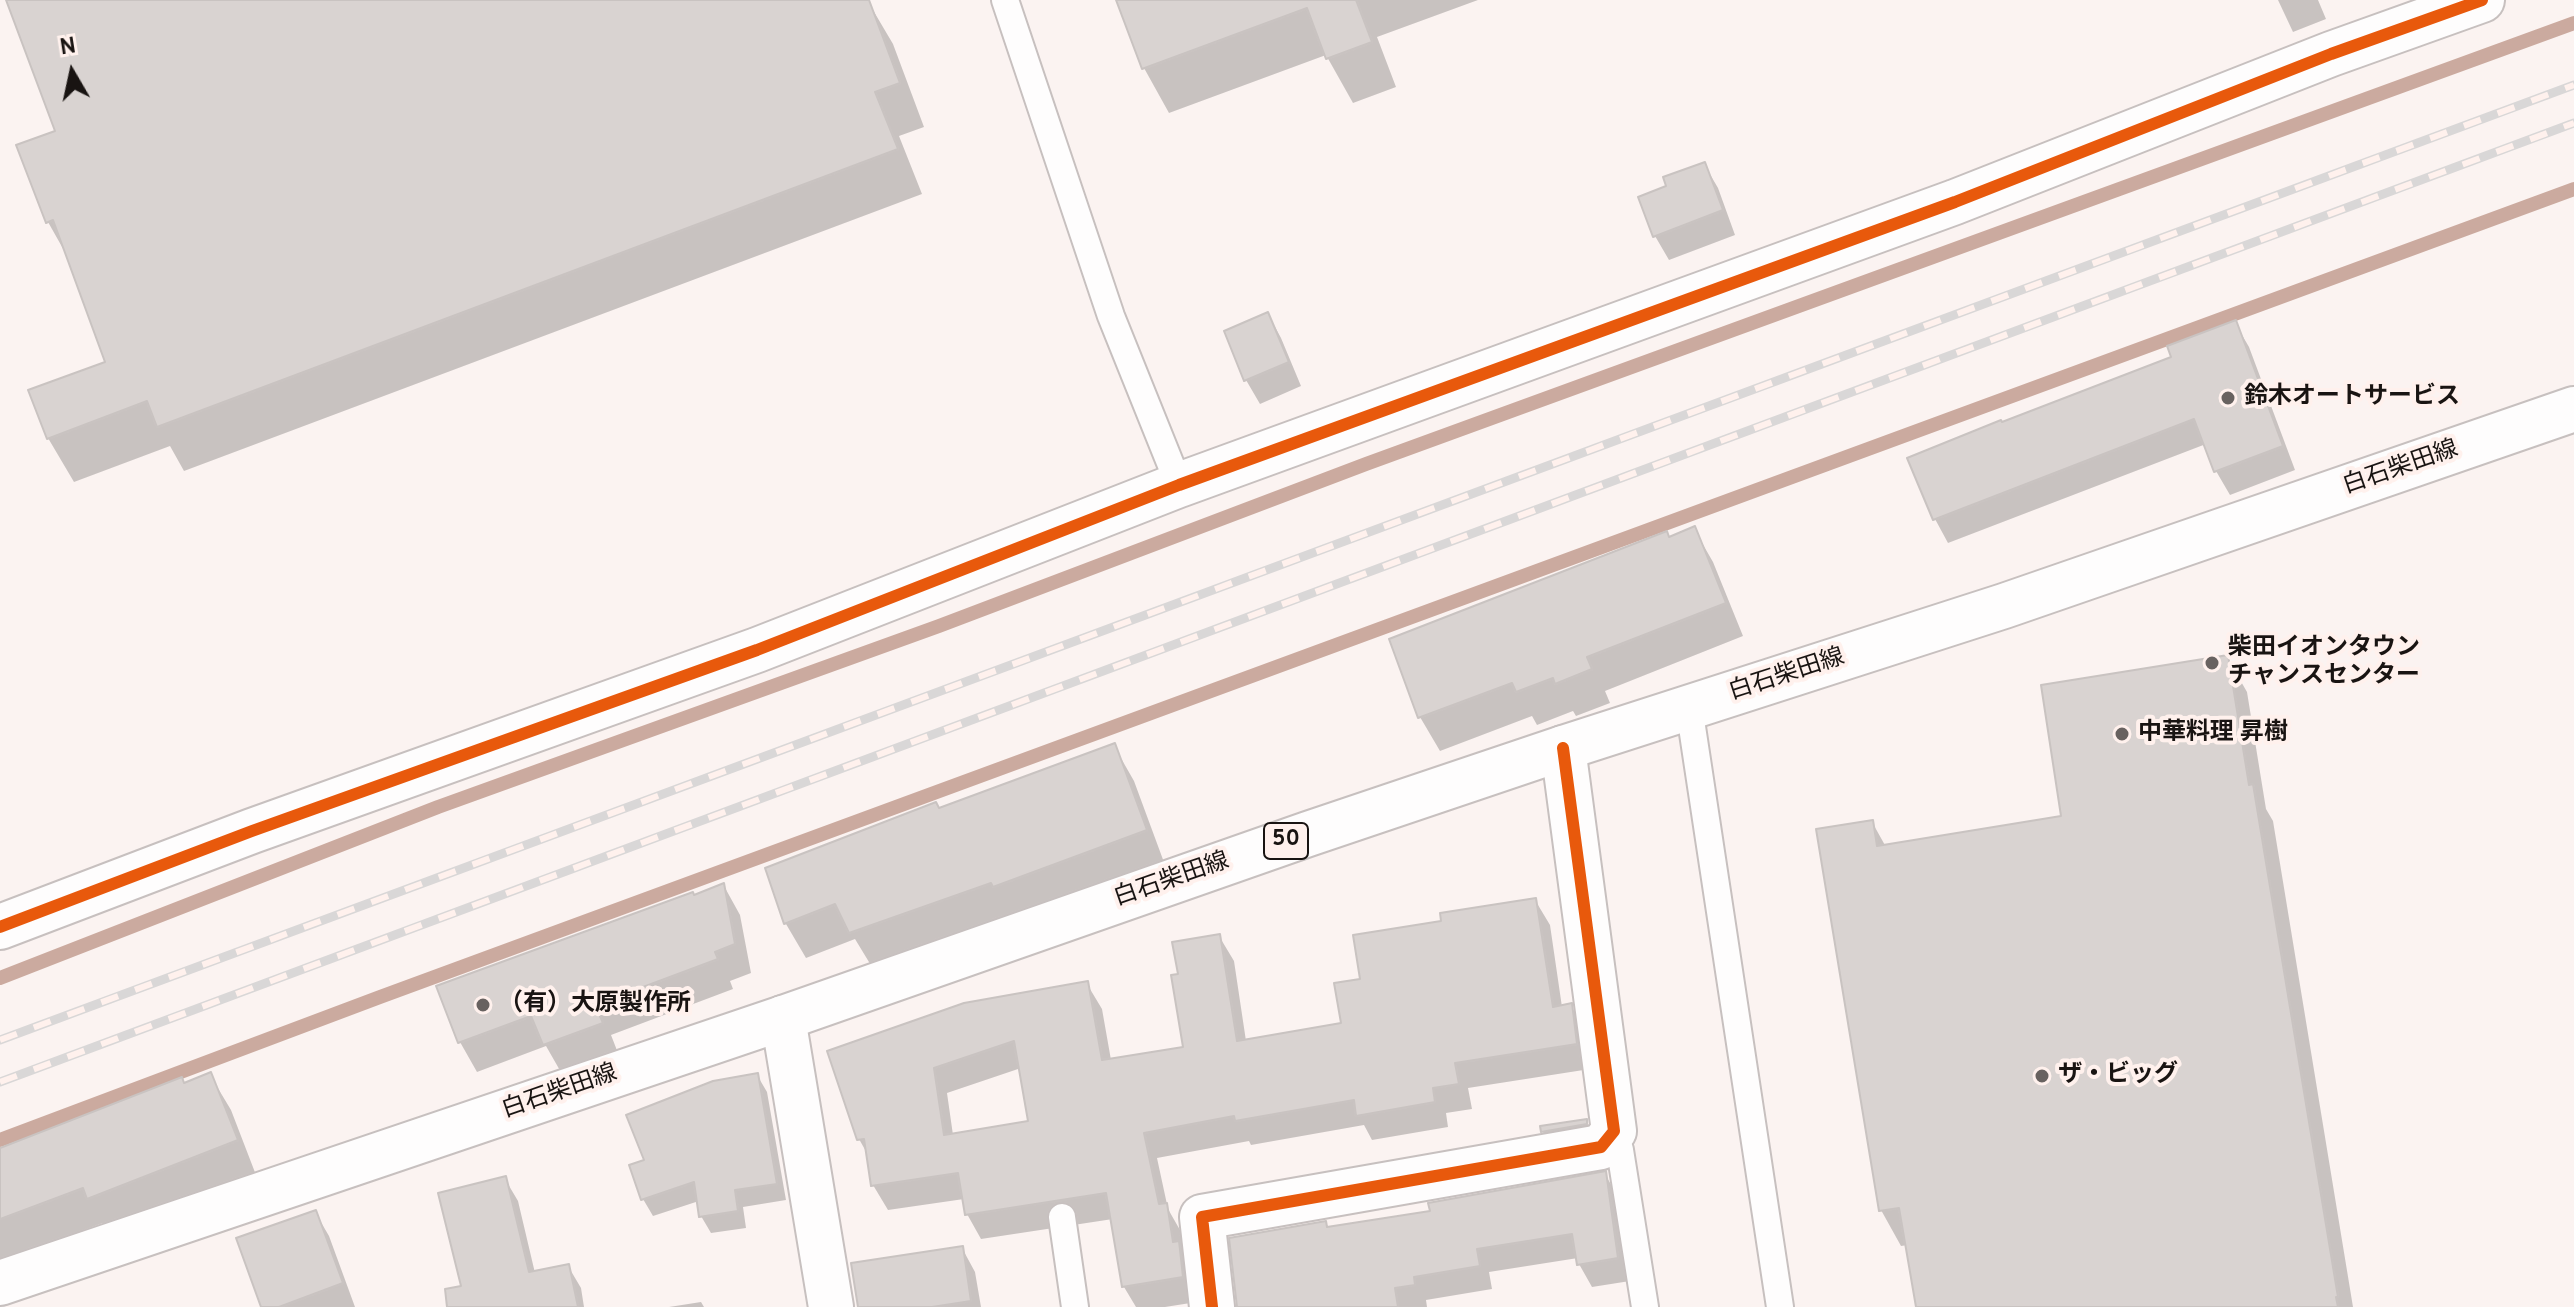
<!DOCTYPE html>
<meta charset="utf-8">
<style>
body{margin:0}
#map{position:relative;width:2574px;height:1307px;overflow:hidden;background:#fbf3f1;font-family:Overpass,sans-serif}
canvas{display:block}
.north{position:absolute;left:32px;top:32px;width:80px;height:80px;-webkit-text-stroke:6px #fff1ed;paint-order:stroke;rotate:351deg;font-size:22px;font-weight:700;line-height:32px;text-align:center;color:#191412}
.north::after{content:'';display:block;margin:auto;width:28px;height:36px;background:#191412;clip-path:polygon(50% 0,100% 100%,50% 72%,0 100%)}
</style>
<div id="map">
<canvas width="2574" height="1307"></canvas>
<div class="north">N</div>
</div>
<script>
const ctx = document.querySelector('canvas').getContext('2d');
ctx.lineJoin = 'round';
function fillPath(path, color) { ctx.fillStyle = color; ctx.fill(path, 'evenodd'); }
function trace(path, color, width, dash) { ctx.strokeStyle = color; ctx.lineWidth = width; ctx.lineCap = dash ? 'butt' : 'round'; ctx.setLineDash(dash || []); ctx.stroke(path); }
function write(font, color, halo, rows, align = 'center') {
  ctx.font = font + ' Overpass,"Noto Sans JP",sans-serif'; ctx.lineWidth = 8; ctx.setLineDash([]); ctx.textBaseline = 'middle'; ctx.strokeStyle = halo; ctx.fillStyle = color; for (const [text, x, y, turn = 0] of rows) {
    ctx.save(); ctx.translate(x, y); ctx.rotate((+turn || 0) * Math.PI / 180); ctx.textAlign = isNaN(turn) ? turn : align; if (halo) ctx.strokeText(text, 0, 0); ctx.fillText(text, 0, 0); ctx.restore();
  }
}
fillPath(new Path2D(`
 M8,0H867L893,44L924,127L899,136L922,194L184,471L170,446L74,482L48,438L108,363L70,261L48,222L58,132Z
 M1118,0H1478L1377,37L1396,87L1353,103L1326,55L1169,113L1144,68Z
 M2278,0H2318L2326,19L2293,32Z
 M1704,164L1718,188L1735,235L1669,260L1655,236L1669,187Z
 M1268,314L1281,338L1301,386L1260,404L1246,380Z
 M2235,323L2249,347L2295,470L2230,495L2216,471L2206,444L1948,543L1935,519L2002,425L2174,358Z
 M1694,529L1713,562L1743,636L1605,691L1610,703L1576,716L1573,711L1537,725L1532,716L1440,751L1420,717L1391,640Z
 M2227,657L2247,692L2266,809L2273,821L2353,1307H1918L1908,1245L1901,1246L1881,1210L1872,822L1886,847L2064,817Z
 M1114,746L1134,781L1165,865L872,967L855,939L806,958L786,924L768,869L939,810Z
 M724,886L740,915L751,973L730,981L733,989L611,1035L618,1053L562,1074L546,1046L477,1072L460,1042L693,897Z
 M1535,900L1550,925L1562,1007L1571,1006L1585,1031L1590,1069L1468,1088L1472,1109L1446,1113L1448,1127L1372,1140L1364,1125L1251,1145L1249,1141L1157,1158L1168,1209L1180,1230L1184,1252L1193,1268L1197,1302L1165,1307H1136L1124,1287L1113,1219L981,1239L967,1214L964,1199L888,1210L873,1185L868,1155L859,1139L830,1052L1087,984L1102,1009L1111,1060L1185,1048L1180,975L1219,936L1234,961L1246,1041L1343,1024L1362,981L1443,923ZM1021,1068L1030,1123L953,1135L947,1093Z
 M210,1075L231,1110L256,1175L109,1233L103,1223L0,1261V1151Z
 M757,1075L767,1092L786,1200L743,1207L746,1228L711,1233L701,1216L699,1201L653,1216L643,1199L632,1166L647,1161Z
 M1586,1121L1593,1133L1549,1143L1543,1132Z
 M1605,1174L1618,1197L1630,1281L1592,1287L1579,1264L1578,1258L1489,1272L1492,1289L1426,1300L1427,1307H1238L1325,1223L1329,1229L1432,1212Z
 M505,1179L518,1201L535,1273L568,1266L581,1288L584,1307H468Z
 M315,1212L329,1236L355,1307H263Z
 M962,1248L975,1272L981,1307H860Z
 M701,1302L704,1307H669Z`), '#0003');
trace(new Path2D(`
 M0,978L438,807L939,626L1366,464L2574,23
 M0,1140L380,997L2574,189`), '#cbaa9f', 14);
const building = new Path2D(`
 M6,0H869L900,83L875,92L898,149L157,427L147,401L47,439L28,390L105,362L53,220L46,223L16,145L55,131Z
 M1116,0H1356L1372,42L1326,59L1307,8L1142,69Z
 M1705,162L1723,210L1653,237L1638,197L1666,186L1663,177Z
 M1268,312L1289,362L1244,381L1224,331Z
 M2236,320L2283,446L2214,472L2194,419L1933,520L1907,458L2001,420L2002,422L2171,357L2167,346Z
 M1695,526L1726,603L1587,657L1592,669L1555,684L1553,678L1516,692L1512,683L1418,718L1389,639L1667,531L1669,537Z
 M2228,655L2249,785L2253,784L2338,1297H2336L2338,1307H1916L1899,1208L1879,1211L1816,829L1873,820L1877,846L2061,816L2041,685Z
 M1115,743L1147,830L993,887L991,883L849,933L835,904L784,924L765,868L936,802L939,808Z
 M724,883L735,944L715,952L718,959L595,1005L603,1023L543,1045L531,1016L458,1043L436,986L693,892L694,895Z
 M1536,898L1553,1007L1572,1003L1577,1044L1455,1063L1459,1084L1433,1088L1435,1102L1356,1116L1354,1100L1235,1121L1234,1116L1144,1133L1159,1204L1167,1203L1173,1242L1179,1241L1183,1277L1122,1287L1106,1193L965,1215L958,1173L871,1186L864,1139L857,1140L827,1051L964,1003L1088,981L1102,1060L1183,1047L1171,975L1178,974L1172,942L1220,934L1237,1041L1341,1023L1334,983L1360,979L1353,935L1441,921L1440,913ZM1014,1041L1028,1121L944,1135L934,1068Z
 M211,1072L238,1140L87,1199L83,1188L0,1219V1148L182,1077L184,1083Z
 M758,1073L777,1184L735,1190L738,1211L699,1217L694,1182L641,1200L629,1165L644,1160L626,1115L713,1081Z
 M1587,1119V1124L1541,1132L1540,1126Z
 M1606,1171L1618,1258L1577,1265L1572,1234L1477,1249L1480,1266L1414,1277L1415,1285L1395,1288L1398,1307H1237L1229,1238L1326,1221L1327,1227L1430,1211L1428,1203Z
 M506,1176L529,1272L569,1264L578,1307H447L445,1289L461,1286L438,1193Z
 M316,1210L343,1283L279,1307H261L236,1238Z
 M963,1246L971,1301L932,1307H858L851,1263Z`);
fillPath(building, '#d9d3d1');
trace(building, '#c9c3c1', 2);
const service = new Path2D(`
 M1005,0L1111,316L1179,485
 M1689,707L1780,1307
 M1614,1131L1620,1150L1645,1307
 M1062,1217L1075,1307`);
const minor = new Path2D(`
 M783,1018L831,1307
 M1212,1307L1202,1217L1601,1147L1614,1131L1563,748`);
const tertiary = new Path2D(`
 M0,927L252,831L757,650L1179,485L1955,202L2331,54L2482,0`);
const primary = new Path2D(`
 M0,1283L783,1018L1308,834L1563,748L2004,606L2574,409`);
trace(service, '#c7c0bf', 30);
trace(minor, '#c7c0bf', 48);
trace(tertiary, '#c7c0bf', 48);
trace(primary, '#c7c0bf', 48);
trace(service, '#fefdfd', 26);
trace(minor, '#fefdfd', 44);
trace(tertiary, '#fefdfd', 44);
trace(primary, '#fefdfd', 44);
const rail = new Path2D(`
 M0,1040L2574,85
 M0,1082L2574,123`);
trace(rail, '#d9d7d7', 9);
trace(rail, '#fff1ed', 6, [18]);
trace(new Path2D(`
 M0,927L252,831L757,650L1179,485L1955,202L2331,54L2482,0
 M1212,1307L1202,1217L1601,1147L1614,1131L1563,748`), '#e8590c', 12);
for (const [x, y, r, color] of [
 [2228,398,8,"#686260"],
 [2212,663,8,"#686260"],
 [2122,734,8,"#686260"],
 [483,1005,8,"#686260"],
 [2042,1076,8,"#686260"]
]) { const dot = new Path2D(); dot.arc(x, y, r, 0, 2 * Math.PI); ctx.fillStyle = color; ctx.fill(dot); trace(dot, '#fff1ed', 3); }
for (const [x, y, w] of [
 [1286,841,44]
]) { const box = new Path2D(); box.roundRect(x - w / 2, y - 18, w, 36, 6); ctx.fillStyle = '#fff1ed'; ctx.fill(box); trace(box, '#191412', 2); }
write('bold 22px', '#191412', null, [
 ["50",1286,841]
]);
write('bold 24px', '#191412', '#fff1ed', [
 ["鈴木オートサービス",2244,398],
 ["柴田イオンタウン",2228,649],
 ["チャンスセンター",2228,677],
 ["中華料理 昇樹",2138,734],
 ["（有）大原製作所",499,1005],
 ["ザ・ビッグ",2058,1076]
], 'left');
write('24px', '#191412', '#fff1ed', [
 ["白石柴田線",2401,469,-19],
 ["白石柴田線",1787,676,-18],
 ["白石柴田線",1172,881,-19],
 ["白石柴田線",560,1093,-19]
]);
</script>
